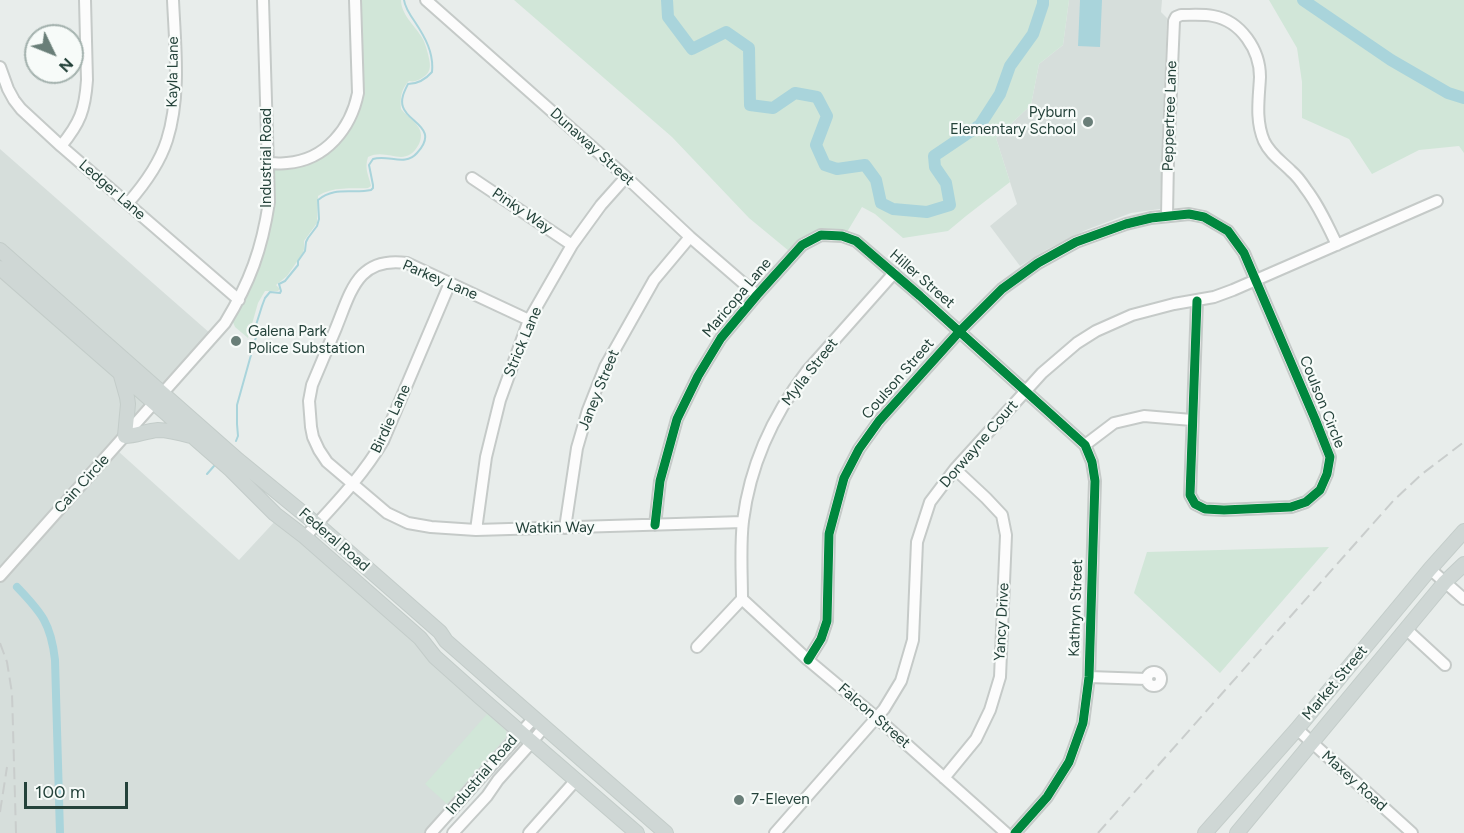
<!DOCTYPE html>
<style>
body{margin:0}
#map{position:relative;width:1464px;height:833px;overflow:hidden;background:#e8edeb;font-family:Figtree,sans-serif}
canvas{display:block}
.north{position:absolute;left:24px;top:24px;width:60px;height:60px;box-sizing:border-box;background:#f7fbf9;border:2px solid #a3b1ad;border-radius:50%;rotate:133deg;font-size:16px;font-weight:700;line-height:24px;text-align:center;color:#24423a}
.north::after{content:'';display:block;margin:auto;width:21px;height:27px;background:#697e78;clip-path:polygon(50% 0,100% 100%,50% 72%,0 100%)}
.scale{position:absolute;left:24px;top:782px;width:104px;height:27px;box-sizing:border-box;border:3px solid #24423a;border-top:0;padding-left:8px;font-size:18px;line-height:21px;white-space:nowrap;color:#24423a;-webkit-text-stroke:4px #f7fbf9;paint-order:stroke}
</style>
<div id="map">
<canvas width="1464" height="833"></canvas>
<div class="north">N</div>
<div class="scale">100 m</div>
</div>
<script>
const ctx = document.querySelector('canvas').getContext('2d');
ctx.lineJoin = 'round';
function fillPath(path, color) { ctx.fillStyle = color; ctx.fill(path, 'evenodd'); }
function trace(path, color, width, dash) { ctx.strokeStyle = color; ctx.lineWidth = width; ctx.lineCap = dash ? 'butt' : 'round'; ctx.setLineDash(dash || []); ctx.stroke(path); }
function write(font, color, halo, rows, align = 'center') {
  ctx.font = font + ' Figtree,sans-serif'; ctx.lineWidth = 4.5; ctx.setLineDash([]); ctx.textBaseline = 'middle'; ctx.strokeStyle = halo; ctx.fillStyle = color; for (const [text, x, y, turn = 0] of rows) {
    ctx.save(); ctx.translate(x, y); ctx.rotate((+turn || 0) * Math.PI / 180); ctx.textAlign = isNaN(turn) ? turn : align; if (halo) ctx.strokeText(text, 0, 0); ctx.fillText(text, 0, 0); ctx.restore();
  }
}
fillPath(new Path2D(`
 M1069,0H1162L1161,12L1167,18L1160,209L1131,213L1086,230L1046,250L1020,266L990,226L1017,204L996,138L1031,105L1039,64L1063,45Z
 M0,149L211,334L156,409L119,452L239,560L277,519L515,733L426,833H0Z`), '#d6dedb');
fillPath(new Path2D(`
 M359,0H401C401,14 414,25 421,36C425,42 426,47 428,54C430,63 433,72 422,78C417,81 414,82 409,81C401,89 400,98 401,109C410,120 427,127 419,144C405,170 388,147 368,157C364,170 369,175 371,186L368,188C351,189 333,186 318,196L317,223L304,241V249L303,253L287,276L276,285L280,289L278,291H265L258,303L248,338L235,327L232,320L242,304L257,268L273,198V171L276,168L297,165L355,118Z
 M514,0H1069L1063,45L1039,64L1031,105L996,138L1010,182L966,216L948,231L903,238L875,214L862,207L847,232C822,226 806,233 789,251L749,218L672,137Z
 M1269,0H1464V153L1459,146L1419,150L1372,174L1349,139L1302,118V82L1297,48Z
 M1329,547L1220,673L1134,593L1147,552Z
 M487,714L506,731V737L447,804L425,784Z`), '#d1e6d8');
fillPath(new Path2D(`
 M1080,0H1102L1100,47L1078,46Z`), '#a9d4db');
trace(new Path2D(`
 M236,441L238,436L237,424V405L256,337V325L262,306L265,298L270,292L280,293L281,291L279,284L285,281L298,265V261L305,251L306,242L308,238L317,226L319,219L318,200C334,186 353,194 371,190L373,188V185L369,165L373,159C388,154 405,167 417,153C440,128 408,123 403,107C400,99 405,90 408,84C418,84 425,80 432,72C434,53 425,37 415,22C410,15 405,8 404,0
 M207,474L214,466`), '#a9d4db', 2);
trace(new Path2D(`
 M17,587C42,613 51,624 55,660L60,833`), '#a9d4db', 8);
trace(new Path2D(`
 M667,0L668,17L692,49L726,32L749,48L750,105L773,108L795,93L817,97L827,116L816,145L825,165L837,169L865,165L876,180L881,203L893,209L927,212L950,205L946,183L935,167L934,156L980,125L1000,94L1010,66L1033,34L1043,4V0
 M1303,0L1391,60L1448,93L1464,98`), '#a9d4db', 12);
const minor = new Path2D(`
 M426,0L626,177L690,237L757,295
 M0,67L8,89L14,100L21,109L61,146L239,300
 M61,146C80,123 85,110 87,80L85,0
 M269,163C275,163 281,164 287,163C326,160 351,128 358,93L355,0
 M472,178L572,245
 M128,203C143,186 160,162 167,140C181,96 175,45 173,0
 M1167,216L1168,160L1174,21L1176,17L1181,15C1192,15 1203,14 1213,16C1241,21 1260,50 1260,77C1259,98 1255,120 1264,141C1270,154 1281,161 1291,171C1297,176 1302,183 1306,189C1319,206 1328,226 1337,245
 M529,320L407,263C358,256 351,291 336,328C328,347 320,366 312,385L309,401L311,427L313,437L319,450L327,462L387,513L408,523L431,527L476,530L743,522
 M1085,445L1114,423L1144,416L1192,420
 M655,525L660,481L677,419L698,376L721,338L757,295L802,245L821,235L842,236L856,241L920,296L1074,435L1085,445L1092,462L1095,481L1089,677L1083,723L1069,762L1047,797L1015,833
 M565,528L577,448L588,410L605,367L654,280L690,237
 M476,530L486,457L500,400L529,320L572,245L601,205L626,177
 M305,537C333,506 362,477 383,441L450,283
 M1430,569L1464,599
 M0,576L225,323C250,282 262,249 269,202L263,0
 M742,599L808,660L876,717L1006,833
 M1407,630L1445,665
 M697,647L742,599C742,573 740,546 743,521C750,465 773,415 807,371L894,273
 M808,660L821,639L827,621L829,534L844,478L859,449L879,421L959,332L1002,289L1038,263L1076,242L1126,224L1151,218L1189,214L1204,217L1228,231L1244,253L1315,419L1330,457L1327,474L1320,490L1306,502L1291,507L1224,510L1205,509L1195,504L1190,495L1197,301
 M1147 679a7 7 0 1 1 14 0a7 7 0 1 1-14 0Z
 M1089,677L1147,679
 M1297,729L1412,833
 M944,778L976,739L990,710L1000,677L1006,535L1002,515L986,498L955,469
 M431,833L534,718
 M453,833L487,796L498,780L532,742L544,727
 M529,833L576,780
 M775,833L884,709L901,681L913,640L917,542L930,502L955,469L1042,373L1077,343L1096,331L1132,315L1174,304L1214,297L1233,290L1437,201`);
const major = new Path2D(`
 M0,250L238,460L326,532L440,632L446,641L495,684L666,833
 M0,268L231,470L275,514L305,537L420,638L435,657L481,698L637,833
 M120,372L127,397L128,404L125,436C136,436 146,431 158,430C169,430 180,433 191,436
 M1205,833L1297,729L1430,569L1464,531
 M1237,833L1445,582L1464,564`);
trace(minor, '#c5cac8', 14);
trace(major, '#c3ccc9', 16);
trace(minor, '#fcfcfc', 10);
trace(major, '#cfd7d5', 14);
trace(new Path2D(`
 M0,643L7,662L12,693L16,833
 M0,812L7,767
 M1098,833L1394,500L1422,474L1464,442`), '#c9cdcc', 2, [12, 6]);
trace(new Path2D(`
 M655,525L660,481L677,419L698,376L721,338L757,295L802,245L821,235L842,236L856,241L920,296L1074,435L1085,445L1092,462L1095,481L1089,677L1083,723L1069,762L1047,797L1015,833
 M808,660L821,639L827,621L829,534L844,478L859,449L879,421L959,332L1002,289L1038,263L1076,242L1126,224L1151,218L1189,214L1204,217L1228,231L1244,253L1315,419L1330,457L1327,474L1320,490L1306,502L1291,507L1224,510L1205,509L1195,504L1190,495L1197,301`), '#00873e', 9);
for (const [x, y, r, color] of [
 [1088,122,6,"#697e78"],
 [236,341,6,"#697e78"],
 [739,800,6,"#697e78"]
]) { const dot = new Path2D(); dot.arc(x, y, r, 0, 2 * Math.PI); ctx.fillStyle = color; ctx.fill(dot); trace(dot, '#f7fbf9', 2); }
write('15px', '#24423a', '#f7fbf9', [
 ["Kayla Lane",173,72,-89],
 ["Peppertree Lane",1170,116,-88],
 ["Dunaway Street",592,147,42],
 ["Industrial Road",267,158,-90],
 ["Ledger Lane",112,190,41],
 ["Pinky Way",522,211,34],
 ["Hiller Street",922,279,41],
 ["Parkey Lane",440,280,23],
 ["Maricopa Lane",737,298,-50],
 ["Strick Lane",523,342,-67],
 ["Mylla Street",810,372,-52],
 ["Coulson Street",898,379,-49],
 ["Janey Street",599,390,-68],
 ["Coulson Circle",1322,402,68],
 ["Birdie Lane",391,419,-65],
 ["Dorwayne Court",979,444,-49],
 ["Cain Circle",82,484,-48],
 ["Watkin Way",555,528,-1],
 ["Federal Road",334,540,41],
 ["Kathryn Street",1076,608,-88],
 ["Yancy Drive",1002,622,-87],
 ["Market Street",1335,683,-50],
 ["Falcon Street",874,716,41],
 ["Industrial Road",482,775,-49],
 ["Maxey Road",1354,781,42]
]);
write('15px', '#24423a', '#f7fbf9', [
 ["Pyburn",1076,113,"right"],
 ["Elementary School",1076,130,"right"],
 ["Galena Park",248,332],
 ["Police Substation",248,349],
 ["7-Eleven",751,800]
], 'left');
</script>
